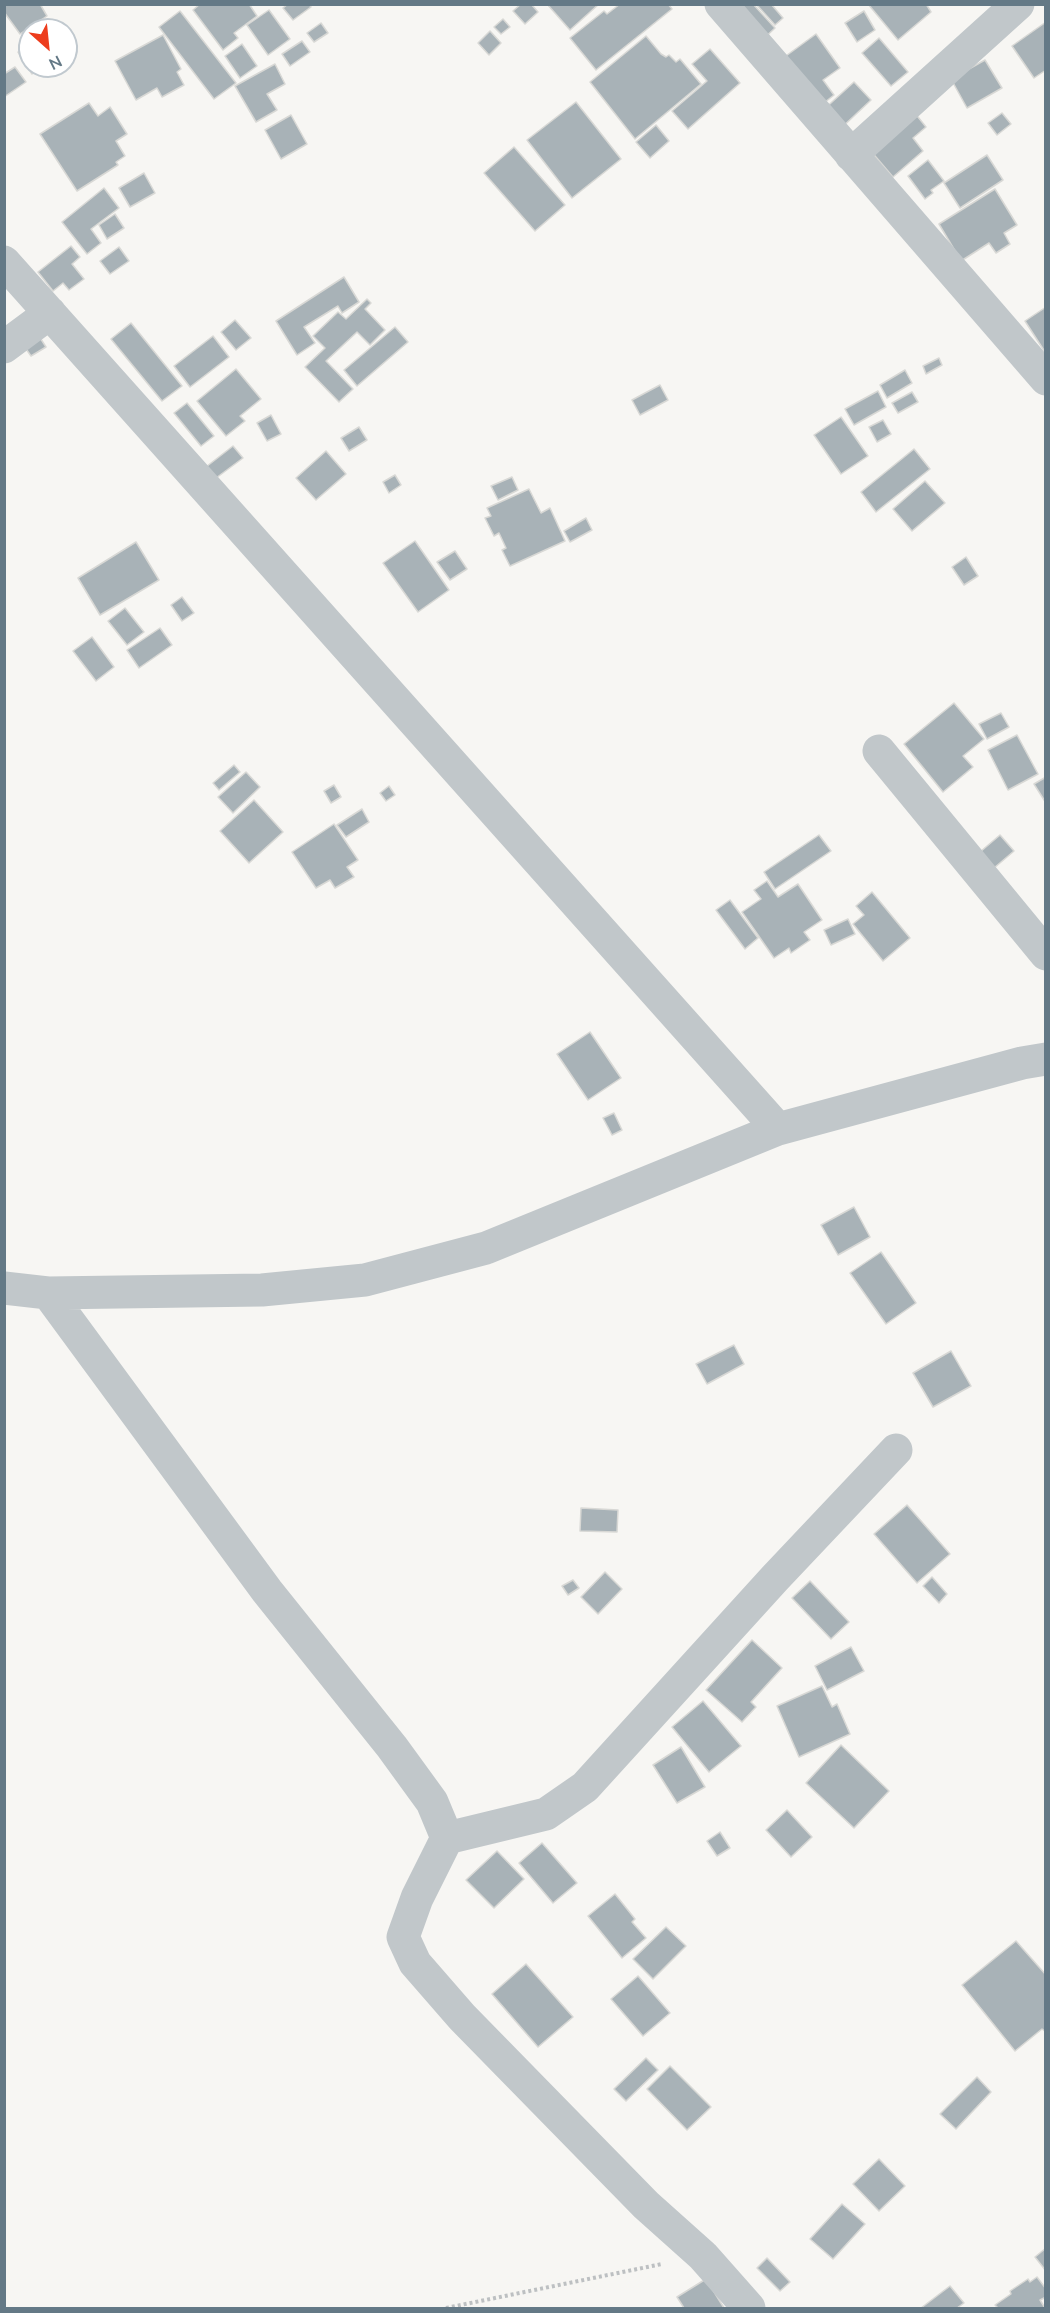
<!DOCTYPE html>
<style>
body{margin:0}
#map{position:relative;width:1050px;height:2313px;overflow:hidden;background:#f7f6f3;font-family:"Nunito Sans",sans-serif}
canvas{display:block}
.frame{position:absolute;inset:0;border:6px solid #647986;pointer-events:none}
.north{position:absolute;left:18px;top:18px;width:60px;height:60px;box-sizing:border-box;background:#fff;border:2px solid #c1c9cf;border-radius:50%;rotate:153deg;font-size:16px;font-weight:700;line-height:24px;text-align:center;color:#647986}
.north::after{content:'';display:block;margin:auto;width:21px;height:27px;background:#ed3d1d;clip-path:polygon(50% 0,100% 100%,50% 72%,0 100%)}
</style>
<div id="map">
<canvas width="1050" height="2313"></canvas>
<div class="frame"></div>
<div class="north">N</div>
</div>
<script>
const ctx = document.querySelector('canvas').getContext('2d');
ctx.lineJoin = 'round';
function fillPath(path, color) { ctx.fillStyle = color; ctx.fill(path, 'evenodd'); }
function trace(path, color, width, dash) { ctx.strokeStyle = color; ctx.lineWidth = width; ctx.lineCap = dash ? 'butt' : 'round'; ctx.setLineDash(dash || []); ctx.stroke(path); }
const building = new Path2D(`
 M4,4H40L47,16L20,34L4,12Z
 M200,4H249L257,16L234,33L238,38L223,50L193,10Z
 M288,4H309L311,7L293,20L283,8Z
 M521,4H531L538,12L525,24L513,11Z
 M547,4H599L570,30Z
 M620,4H668L672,9L596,70L570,38L604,11L607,14Z
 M732,4H753L775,28L760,42Z
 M756,4H771L783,18L775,25Z
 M868,4H926L931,12L898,40Z
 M269,10L290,39L268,55L247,25Z
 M180,11L236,83L214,99L159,27Z
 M864,11L875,30L857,42L845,23Z
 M503,19L510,27L501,34L494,27Z
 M1046,22V70L1034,78L1012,46Z
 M321,23L328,33L314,42L307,33Z
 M490,31L501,43L489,55L478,43Z
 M816,34L840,68L823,80L834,95L815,110L779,61Z
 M163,35L181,69L177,72L184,85L162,97L157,88L136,100L115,61Z
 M646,36L661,54L666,57L669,55L676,62L680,59L701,84L635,139L590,82Z
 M879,38L908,72L891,86L862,53Z
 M302,41L310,52L290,66L282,54Z
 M30,44V66H43L32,74L18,52Z
 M242,44L257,66L240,78L225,56Z
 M710,49L740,83L688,129L672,111L707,81L692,64Z
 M985,60L1002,88L967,108L951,79Z
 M275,64L285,84L267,94L277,110L256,122L235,86Z
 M15,67L26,82L4,97V74Z
 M854,82L871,100L838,131L821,112Z
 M576,102L621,159L572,198L527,140Z
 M89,103L98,116L110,107L127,134L116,141L125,156L116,162L118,165L77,191L40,134Z
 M914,112L926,127L913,138L923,151L893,177L870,150Z
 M1002,113L1011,124L997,135L988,123Z
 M291,115L307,144L281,159L265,130Z
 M656,125L669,141L650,158L636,142Z
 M514,147L565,205L535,231L484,173Z
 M987,155L1003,180L960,208L944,183Z
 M928,160L944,181L931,190L933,193L925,199L908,176Z
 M144,173L155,193L130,207L119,188Z
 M104,188L119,208L91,229L101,243L87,254L62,222Z
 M995,189L1017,225L1004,233L1010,244L996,253L989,243L961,261L939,224Z
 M115,214L124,228L107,239L99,225Z
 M71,246L80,257L72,264L84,279L69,290L63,283L53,291L38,272Z
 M119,247L129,261L110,274L100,261Z
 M344,277L359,302L342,313L338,306L304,327L315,343L297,355L276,321Z
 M367,299L371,303L365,309L385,330L370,345L357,332L326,361L353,389L339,402L305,367L325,348L313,336L338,312L346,319Z
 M1046,307V351L1045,352L1025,321Z
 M235,320L251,338L236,350L221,332Z
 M131,323L182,386L162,401L111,339Z
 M395,327L408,342L357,386L344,370Z
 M37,333L46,347L31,356L22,343Z
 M213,336L229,357L190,387L174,366Z
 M939,358L942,365L926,374L923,366Z
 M236,369L261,399L240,416L245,421L226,436L197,401Z
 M905,370L912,383L887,398L880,385Z
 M660,385L668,400L640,415L632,400Z
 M878,391L886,407L854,425L845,409Z
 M912,392L918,402L898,413L892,403Z
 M187,403L214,436L201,446L174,413Z
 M271,415L281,434L267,441L257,423Z
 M841,417L868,456L841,474L814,435Z
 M883,420L891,434L877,442L869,427Z
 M359,427L367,440L349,451L341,438Z
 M233,446L243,458L212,481L202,470Z
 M914,449L930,469L876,512L861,492Z
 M326,451L346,474L316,500L296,478Z
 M395,475L401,485L389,493L383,482Z
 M512,477L518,490L498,500L491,486Z
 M925,481L945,503L912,531L893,509Z
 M529,489L541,513L550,508L565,541L510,566L502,550L506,548L499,533L494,536L485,518L491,516L487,508Z
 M586,518L592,530L570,542L564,531Z
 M415,541L449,590L418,612L383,563Z
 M136,542L159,580L100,615L78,578Z
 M455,551L467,569L450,580L437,562Z
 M966,557L978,576L964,585L952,567Z
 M182,597L194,613L182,621L171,605Z
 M125,608L144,632L127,645L108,621Z
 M160,628L172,645L139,668L127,650Z
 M92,637L114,667L96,681L73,651Z
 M954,703L984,739L963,756L973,767L943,792L904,744Z
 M1001,713L1009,727L987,739L979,724Z
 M1017,735L1038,774L1008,790L988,750Z
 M234,765L240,772L219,790L213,783Z
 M246,772L260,787L233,813L218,797Z
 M1046,777V803L1034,784Z
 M334,785L341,797L331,803L324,791Z
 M389,786L395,795L386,801L380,793Z
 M254,800L283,832L249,863L220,831Z
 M362,809L369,822L346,837L337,825Z
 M334,824L358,860L347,867L354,877L335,888L330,880L316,888L292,852Z
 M819,835L831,851L775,889L764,872Z
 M1000,835L1014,851L994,868L980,852Z
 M767,881L778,897L798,884L822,920L804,932L810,940L791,953L789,948L774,958L742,912L761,899L754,890Z
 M872,892L910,938L883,961L853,924L864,915L856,906Z
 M730,900L758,938L745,949L716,910Z
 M848,919L855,934L831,945L824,930Z
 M590,1032L621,1078L588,1100L557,1054Z
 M614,1113L622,1130L612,1135L603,1118Z
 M854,1207L870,1237L838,1255L821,1225Z
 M881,1252L916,1303L886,1324L850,1273Z
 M734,1345L744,1364L707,1384L696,1364Z
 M951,1351L971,1386L933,1407L913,1373Z
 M907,1505L950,1554L917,1583L874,1534Z
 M581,1508L618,1510L617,1532L580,1531Z
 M605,1572L622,1589L598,1614L581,1597Z
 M932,1577L947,1594L939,1603L923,1586Z
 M573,1580L579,1588L568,1595L562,1586Z
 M810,1581L849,1622L831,1639L792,1598Z
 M752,1640L782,1668L751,1702L756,1707L742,1722L706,1690Z
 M851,1647L864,1671L827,1690L815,1666Z
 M822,1686L832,1707L837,1704L850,1734L799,1757L777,1706Z
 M703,1701L741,1746L709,1772L672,1727Z
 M841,1745L889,1791L854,1828L806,1783Z
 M681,1747L705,1787L677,1803L653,1765Z
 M787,1810L812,1837L791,1857L766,1830Z
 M720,1832L730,1848L717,1856L707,1841Z
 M542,1843L577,1883L553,1903L519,1863Z
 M497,1851L524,1879L494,1908L466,1880Z
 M615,1894L635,1919L632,1922L646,1938L622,1958L588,1916Z
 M666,1927L686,1946L653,1979L633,1959Z
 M1016,1941L1046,1975V2032L1042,2029L1015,2051L962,1985Z
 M526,1964L573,2017L538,2047L492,1994Z
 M638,1976L670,2013L643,2036L611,1999Z
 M646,2058L658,2070L626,2101L614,2089Z
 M670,2066L711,2107L687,2130L647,2089Z
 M977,2077L991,2092L956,2129L940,2114Z
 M879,2159L905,2186L879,2211L853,2184Z
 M842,2204L865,2224L833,2259L810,2239Z
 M1046,2248V2271L1035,2257Z
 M767,2258L790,2282L780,2291L757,2268Z
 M1037,2277L1046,2289V2297L1040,2300L1045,2308H998L995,2305L1011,2294L1010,2291L1028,2279L1030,2282Z
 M706,2279L724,2308H684L677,2297Z
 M950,2286L964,2303L957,2308H921Z`);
fillPath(building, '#a8b2b7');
trace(building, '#d8d8d5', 1.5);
trace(new Path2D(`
 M446,2308L662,2264`), '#bdc0c2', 4, [3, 3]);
trace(new Path2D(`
 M721,4L1046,379
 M851,155L1018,4
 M4,262L778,1129
 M4,347L50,313
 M879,751L1046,954
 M4,1288L48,1293L262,1290L365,1280L486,1248L778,1129L1022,1063L1046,1059
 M48,1293L267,1591L392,1747L432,1802L447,1838L417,1898L403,1937L415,1963L462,2017L646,2205L703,2256L749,2308
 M447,1838L546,1814L585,1787L775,1578L896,1450`), '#c1c7ca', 33);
</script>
